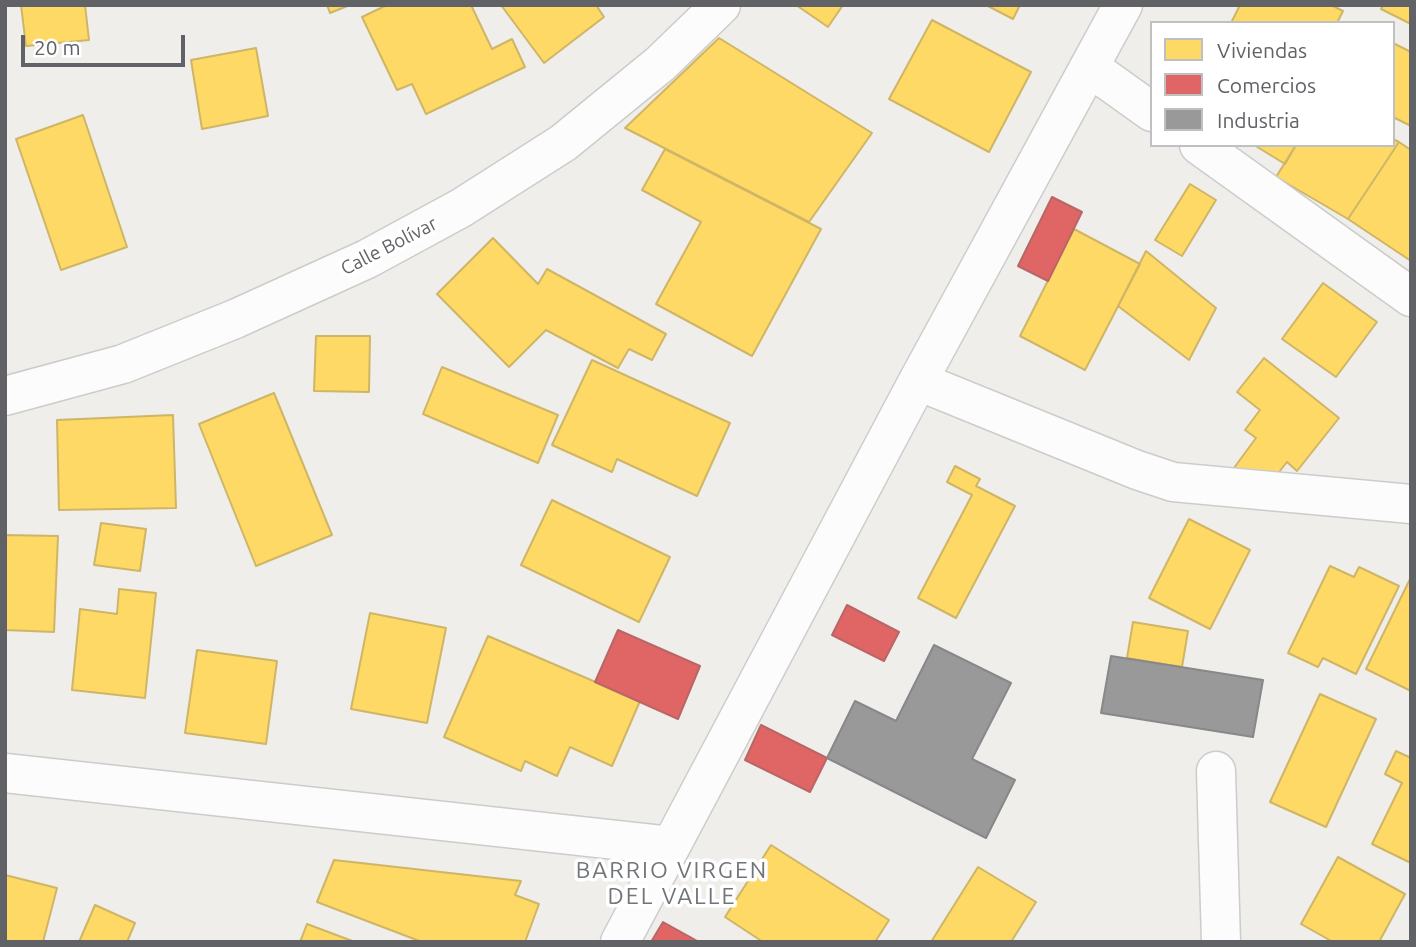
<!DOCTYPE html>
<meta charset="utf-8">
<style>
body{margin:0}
#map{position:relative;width:1416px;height:947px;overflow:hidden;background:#efeeea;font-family:Ubuntu,sans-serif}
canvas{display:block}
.frame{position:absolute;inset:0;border:7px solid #606266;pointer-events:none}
.legend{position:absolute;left:1150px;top:21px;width:245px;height:126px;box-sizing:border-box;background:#fff;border:2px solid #bfc0c2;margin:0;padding:9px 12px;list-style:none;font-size:21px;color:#606266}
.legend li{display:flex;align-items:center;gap:14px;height:35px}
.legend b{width:35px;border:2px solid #bfc0c2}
.scale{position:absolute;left:21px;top:35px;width:164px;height:32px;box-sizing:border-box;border:4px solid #606266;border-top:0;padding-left:9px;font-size:21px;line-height:24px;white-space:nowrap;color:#606266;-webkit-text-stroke:5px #fff;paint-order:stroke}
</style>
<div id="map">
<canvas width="1416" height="947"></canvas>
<div class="frame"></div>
<ul class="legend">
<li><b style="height:19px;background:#ffd966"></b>Viviendas</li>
<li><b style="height:19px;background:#e06666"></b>Comercios</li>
<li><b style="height:19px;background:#999"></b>Industria</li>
</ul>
<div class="scale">20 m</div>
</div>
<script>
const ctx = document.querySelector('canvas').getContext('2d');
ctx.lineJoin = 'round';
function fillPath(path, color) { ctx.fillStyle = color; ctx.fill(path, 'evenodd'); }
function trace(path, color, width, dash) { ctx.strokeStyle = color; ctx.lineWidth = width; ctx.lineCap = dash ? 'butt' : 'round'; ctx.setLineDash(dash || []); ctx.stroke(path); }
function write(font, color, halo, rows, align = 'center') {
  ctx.font = font + ' Ubuntu,sans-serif'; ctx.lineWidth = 7; ctx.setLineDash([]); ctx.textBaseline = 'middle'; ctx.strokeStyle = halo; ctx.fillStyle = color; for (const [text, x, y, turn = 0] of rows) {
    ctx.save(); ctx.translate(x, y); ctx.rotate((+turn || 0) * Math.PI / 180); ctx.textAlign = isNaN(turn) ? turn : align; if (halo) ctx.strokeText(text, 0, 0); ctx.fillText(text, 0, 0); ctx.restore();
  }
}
const homes = new Path2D(`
 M21,5H85L89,40L26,46Z
 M327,5H350L330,13Z
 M387,5H471L492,49L512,39L525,67L426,114L412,84L397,90L362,17Z
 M501,5H596L604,17L544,63Z
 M796,5H843L828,27Z
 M986,5H1020L1013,19Z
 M1240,5H1331L1343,11L1337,23H1231Z
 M1383,5H1411V24L1381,9Z
 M932,20L1031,72L989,152L889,99Z
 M719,38L872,133L809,222L625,128Z
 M1393,43L1411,52V126L1393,117Z
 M256,48L268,116L202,129L191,60Z
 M83,115L127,247L61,270L16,139Z
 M1393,139L1399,142L1348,219L1276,177L1296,145H1393Z
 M1399,142L1411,150V261L1348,219Z
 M1254,145H1296L1285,164Z
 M665,149L821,229L752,356L656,304L701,222L642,190Z
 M1190,184L1216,200L1182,256L1155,240Z
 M1074,229L1140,264L1085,370L1020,336Z
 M493,238L538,284L547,269L666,334L652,360L629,349L618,368L546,330L509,367L437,294Z
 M1146,251L1216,308L1189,360L1118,306Z
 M1323,283L1377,322L1336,377L1282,339Z
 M316,336H370L369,392L314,391Z
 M1264,358L1339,418L1297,471L1287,462L1275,477L1228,476L1256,438L1245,430L1260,410L1237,392Z
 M592,360L730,423L697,496L617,459L612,472L552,445Z
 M442,367L558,415L538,463L423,414Z
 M274,393L332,535L256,566L199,424Z
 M173,415L176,508L59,510L57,420Z
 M955,466L980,479L976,486L1015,506L956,618L918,598L972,495L947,482Z
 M552,500L670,557L639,622L521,565Z
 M1189,519L1250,550L1210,629L1149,598Z
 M101,523L146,529L140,571L94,565Z
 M5,535L58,536L54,632L5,630Z
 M1330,566L1354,577L1359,567L1399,586L1356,674L1323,658L1318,667L1288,653Z
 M1411,577V691L1366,669Z
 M119,589L156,593L145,698L72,690L80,609L117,614Z
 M370,613L446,628L427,723L351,709Z
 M1133,622L1188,631L1182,667L1127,658Z
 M488,636L640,701L612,766L570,747L557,776L525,761L521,771L444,737Z
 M197,650L277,661L266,744L185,733Z
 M1320,694L1376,719L1326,827L1270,802Z
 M1396,751L1411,758V863L1372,844L1402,783L1385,774Z
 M771,845L889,920L875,942H763L725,917Z
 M1338,857L1405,894L1379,942H1333L1301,924Z
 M334,860L521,881L515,895L539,904L525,942H422L317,902Z
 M978,867L1036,902L1011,942H931Z
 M5,875L57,888L43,942H5Z
 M95,905L135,923L127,942H79Z
 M307,924L355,942H300Z`);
fillPath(homes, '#ffd966');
trace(homes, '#cfb566', 2);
const shops = new Path2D(`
 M1052,197L1082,212L1048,281L1018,266Z
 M847,605L899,632L884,661L832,635Z
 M618,630L700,666L678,719L595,682Z
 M761,725L827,758L810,792L745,760Z
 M663,922L699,942H651Z`);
fillPath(shops, '#e06666');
trace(shops, '#ba6566', 2);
const industry = new Path2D(`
 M934,645L1011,683L972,759L1015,780L986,838L827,758L855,701L896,721Z
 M1111,656L1263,680L1253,737L1101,713Z`);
fillPath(industry, '#999');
trace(industry, '#88888a', 2);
const minor = new Path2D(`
 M1089,67L1152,112
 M1199,145L1411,297
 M918,381L1137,470L1173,482L1411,504
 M5,396L123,364L235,319L367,259L461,208L563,143L660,64L721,5
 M1216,771L1221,942
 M5,773L671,846
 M620,942L918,381L1123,5`);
trace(minor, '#cccccb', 41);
trace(minor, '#fdfcfc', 38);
write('19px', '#606266', '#fff', [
 ["Calle Bolívar",389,246,-27]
]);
ctx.letterSpacing = '2px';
write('23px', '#717478', '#fff', [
 ["BARRIO VIRGEN",672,870],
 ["DEL VALLE",672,896]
]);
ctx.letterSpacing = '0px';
</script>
